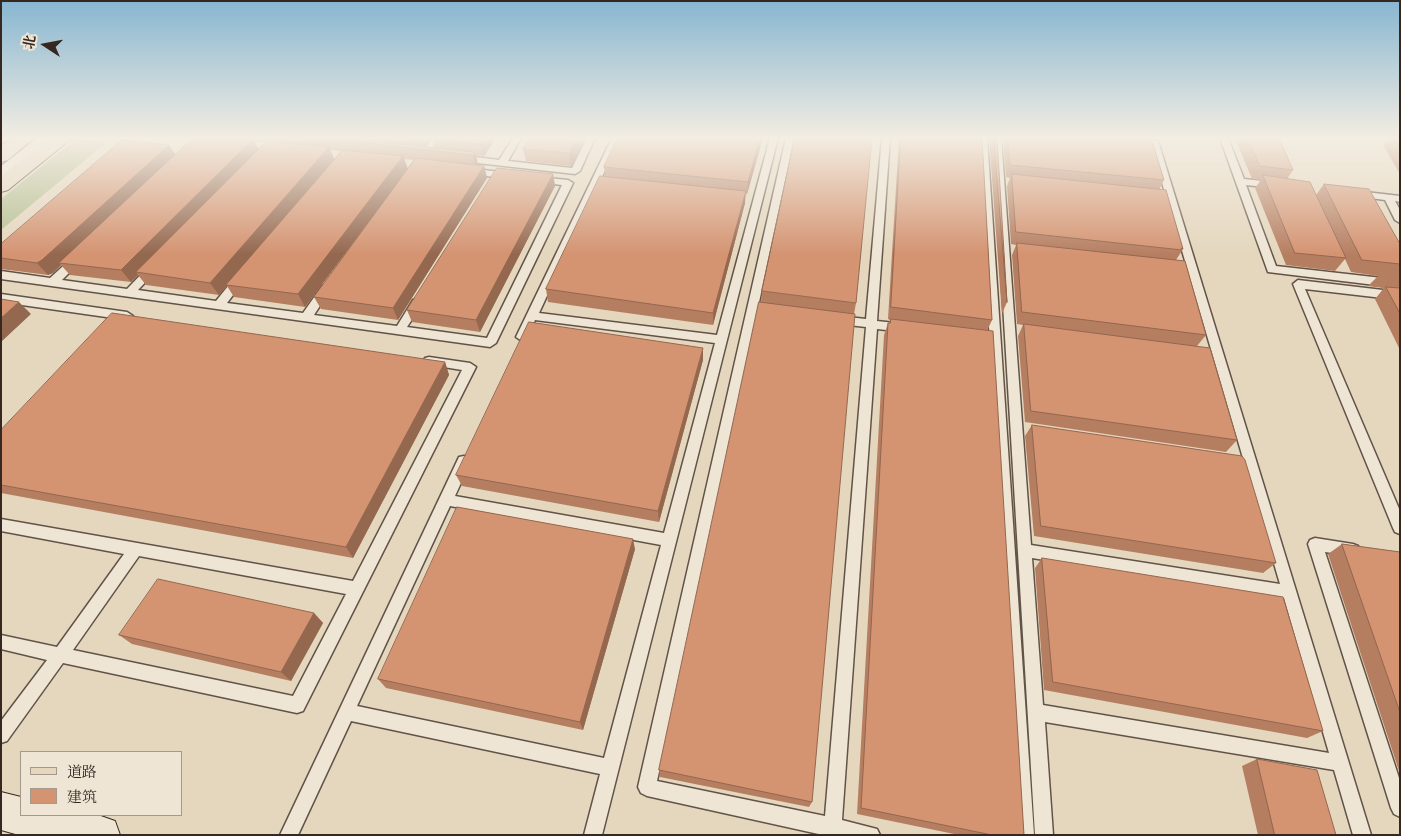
<!DOCTYPE html>
<meta charset="utf-8">
<style>
body{margin:0}
#map{position:relative;width:1401px;height:836px;overflow:hidden;background:#e5d7be;font-family:"IM FELL DW Pica","Noto Serif SC",serif}
canvas{display:block}
.frame{position:absolute;inset:0;border:2px solid #362721;pointer-events:none}
.legend{position:absolute;left:20px;top:751px;width:162px;height:65px;box-sizing:border-box;background:#eee5d5;border:1px solid #a4998d;margin:0;padding:6px 9px;list-style:none;font-size:15px;color:#362721}
.legend li{display:flex;align-items:center;gap:10px;height:25px}
.legend b{width:25px;border:1px solid #a4998d}
.north{position:absolute;left:20px;top:20px;width:50px;height:50px;-webkit-text-stroke:4px #eee5d5;paint-order:stroke;rotate:281deg;font-size:14px;font-weight:700;line-height:20px;text-align:center;color:#362721}
.north::after{content:'';display:block;margin:auto;width:18px;height:22px;background:#362721;clip-path:polygon(50% 0,100% 100%,50% 72%,0 100%)}
</style>
<div id="map">
<canvas width="1401" height="836"></canvas>
<div class="frame"></div>
<ul class="legend">
<li><b style="height:6px;background:#e5d7be"></b>道路</li>
<li><b style="height:14px;background:#d49371"></b>建筑</li>
</ul>
<div class="north">北</div>
</div>
<script>
const ctx = document.querySelector('canvas').getContext('2d');
ctx.lineJoin = 'round';
function fillPath(path, color) { ctx.fillStyle = color; ctx.fill(path, 'evenodd'); }
function trace(path, color, width, dash) { ctx.strokeStyle = color; ctx.lineWidth = width; ctx.lineCap = dash ? 'butt' : 'round'; ctx.setLineDash(dash || []); ctx.stroke(path); }
fillPath(new Path2D(`
 M77,138L107,142L1,230V199Z`), '#b4be91');
const lane = new Path2D(`
 M433,138H441L429,156H423L421,154Z
 M513,138H521L508,161L572,168L587,138H595L580,171L575,174L460,161L455,158L460,155L499,160Z
 M612,138H620L539,313L717,335L770,138H778L602,835H584L600,774L351,721L298,835H280L459,457L464,456L469,457L471,461L455,496L664,533L715,343L535,320L526,340L522,341L516,337ZM450,506L661,545L604,758L357,706Z
 M786,138H794L657,781L825,816L866,327L839,324L833,320L839,316L866,319L882,138H890L877,321L904,324L910,328L904,332L877,329L842,820L877,829L880,835H823L647,796L641,793L638,787Z
 M979,138H987L1034,835H1016Z
 M993,138H1001L1031,545L1280,584L1151,145L1105,141L1101,138H1131L1158,141L1371,835H1353L1334,770L1045,722L1053,835H1035ZM1032,558L1284,598L1329,753L1043,705Z
 M1220,138H1228L1244,179L1273,182L1278,185L1273,188L1246,185L1276,266L1400,280V288L1268,272Z
 M468,168L508,173L513,176L508,179L465,173V169Z
 M538,177L568,180L573,183L496,343L490,347L1,279V271L50,278L74,256L78,255L83,258L82,260L62,280L127,289L150,265L154,264L159,268L138,290L216,301L237,275L241,274L246,278L227,303L303,313L322,286L326,285L331,289L314,315L397,326L413,300L417,299L423,303L407,327L487,338L562,185L535,182L533,180Z
 M1357,191L1400,196V202L1395,201L1400,210V223L1395,220L1385,200L1354,196V192Z
 M1298,280L1400,292V300L1305,289L1400,511V534L1395,532L1393,528L1293,284Z
 M1,294L127,312L133,316L127,320L1,302Z
 M429,357L470,363L476,367L303,711L297,713L63,663L7,741L1,743V721L47,660L1,649V635L57,647L124,554L1,531V519L353,581L462,370L425,364L423,361L425,358ZM139,556L346,594L293,696L73,650Z
 M1315,538L1353,544L1358,546L1360,550L1358,554L1353,556L1325,552L1400,781V817L1394,814L1391,808L1308,544L1310,540Z`);
const secondary = new Path2D(`
 M37,138H59L8,180L1,182V166Z
 M1,792L21,797V815H98L115,821L120,835H19L1,830Z`);
const primary = new Path2D(`
 M12,138H34L8,160L1,162V146Z
 M50,138H72L8,190L1,192V176Z`);
trace(lane, '#625348', 3);
trace(secondary, '#362721', 2);
trace(primary, '#362721', 2);
fillPath(lane, '#eee5d5');
fillPath(secondary, '#eee5d5');
fillPath(primary, '#e5d7be');
fillPath(new Path2D(`
 M193,138H431L425,147L434,148L432,138H496L484,156L476,155L478,165L484,166L487,178L398,320L321,309L314,297L414,160L404,159L408,169L305,307L234,297L227,286L219,295L146,285L138,275L131,282L70,275L61,265L53,273L48,275L1,269V244L169,145L175,155ZM254,141L265,143L258,149ZM330,150L341,151L334,159Z
 M586,138L571,166L526,161L523,149Z
 M763,138L747,194H745V203L713,325L548,302L546,289L605,176L604,167Z
 M899,138H982L992,320L987,331L1024,835H959L857,814L884,335L888,323H889L890,320L888,319Z
 M989,138H997L1007,302L1002,314Z
 M1003,138H1151L1164,180L1159,190L1183,249L1176,260L1206,335L1197,346L1237,440L1226,452L1025,422L1018,336L1023,325L1017,324L1012,255L1016,245L1011,244L1007,186L1010,178L1006,177Z
 M1235,138H1279L1293,170L1287,179L1316,195L1324,184L1400,244V350L1375,299L1384,288L1368,286L1378,276L1351,272L1345,259L1335,271L1286,265L1255,188L1261,180L1252,179Z
 M1389,138H1400V174L1383,145Z
 M553,174L555,186L480,332L412,322L407,310Z
 M762,291L856,303L854,314L812,802L809,807L660,777L659,770L761,302Z
 M703,360L659,522L462,486L456,475Z
 M445,362L449,375L353,558L1,493V430Z
 M1032,425L1276,563L1263,573L1034,536L1025,436Z
 M1342,544L1400,552V774L1328,554Z
 M635,549L583,730L386,688L378,679Z
 M1042,558L1323,731L1307,738L1044,690L1035,568Z
 M314,613L323,623L291,681L132,644L119,635Z
 M1257,759L1336,835H1258L1242,766Z`), '#b67e61');
fillPath(new Path2D(`
 M420,138H431L423,149Z
 M484,138H496L484,156L480,144Z
 M578,138H586L571,166L569,153Z
 M760,138H763L747,194L748,182Z
 M253,139L259,151L136,272L138,275L131,282L121,270Z
 M169,145L177,157L59,263L61,265L53,273L48,275L37,263Z
 M329,147L334,159L219,295L210,283Z
 M475,152L478,165L476,167L473,155Z
 M403,156L408,169L305,307L298,294Z
 M484,166L487,178L398,320L393,308Z
 M553,174L555,186L480,332L476,320Z
 M746,191L745,203L713,325V313Z
 M19,302L31,314L1,342V318Z
 M703,348V360L659,522L658,511Z
 M445,362L449,375L353,558L346,547Z
 M633,539L635,549L583,730L580,722Z
 M314,613L323,623L291,681L281,672Z`), '#94674f');
const building = new Path2D(`
 M193,138H241L253,139L121,270L59,263Z
 M326,138H346L475,152L473,155Z
 M431,138H484L480,144Z
 M530,138H578L569,153L523,149Z
 M618,138H760L748,182L604,167Z
 M795,138H872L856,303L762,291Z
 M901,138H982L992,320L891,307Z
 M994,138H997L1007,302Z
 M1008,138H1151L1164,180L1010,165Z
 M1248,138H1279L1293,170L1260,166Z
 M1395,138H1400V146Z
 M122,140L169,145L42,260L37,263L1,258V244Z
 M267,141L329,147L210,283L136,272Z
 M343,150L403,156L298,294L226,285Z
 M416,158L484,166L393,308L314,297Z
 M497,168L553,174L476,320L407,310Z
 M1012,174L1166,190L1183,249L1181,248L1182,250L1016,232Z
 M1263,175L1310,182L1346,258L1295,253Z
 M600,176L746,191L713,313L546,289Z
 M1324,184L1369,189L1400,244V264L1362,260Z
 M1017,243L1185,261L1206,335L1022,312Z
 M1386,287L1400,288V313Z
 M1,299L19,302L1,318Z
 M759,302L855,314L812,802L659,770Z
 M112,313L445,362L346,547L1,485V430Z
 M891,319L993,331L1024,835H992L861,808L888,323H890Z
 M529,322L703,348L658,511L456,475Z
 M1024,324L1210,348L1237,440L1031,411Z
 M1032,425L1242,456L1245,460L1276,563L1041,526Z
 M457,507L633,539L580,722L378,679Z
 M1342,544L1400,552V712Z
 M1042,558L1283,597L1323,731L1053,682Z
 M158,579L314,613L281,672L119,635Z
 M1257,759L1317,770L1336,835H1275Z`);
fillPath(building, '#d49371');
trace(building, '#94674f', 1);
const sky = ctx.createLinearGradient(0, 0, 0, 255);
sky.addColorStop(0, '#87b6d1');
sky.addColorStop(0.54, '#f3ede2');
sky.addColorStop(1, '#f3ede200');
ctx.fillStyle = sky;
ctx.fillRect(0, 0, 1401, 255);
</script>
